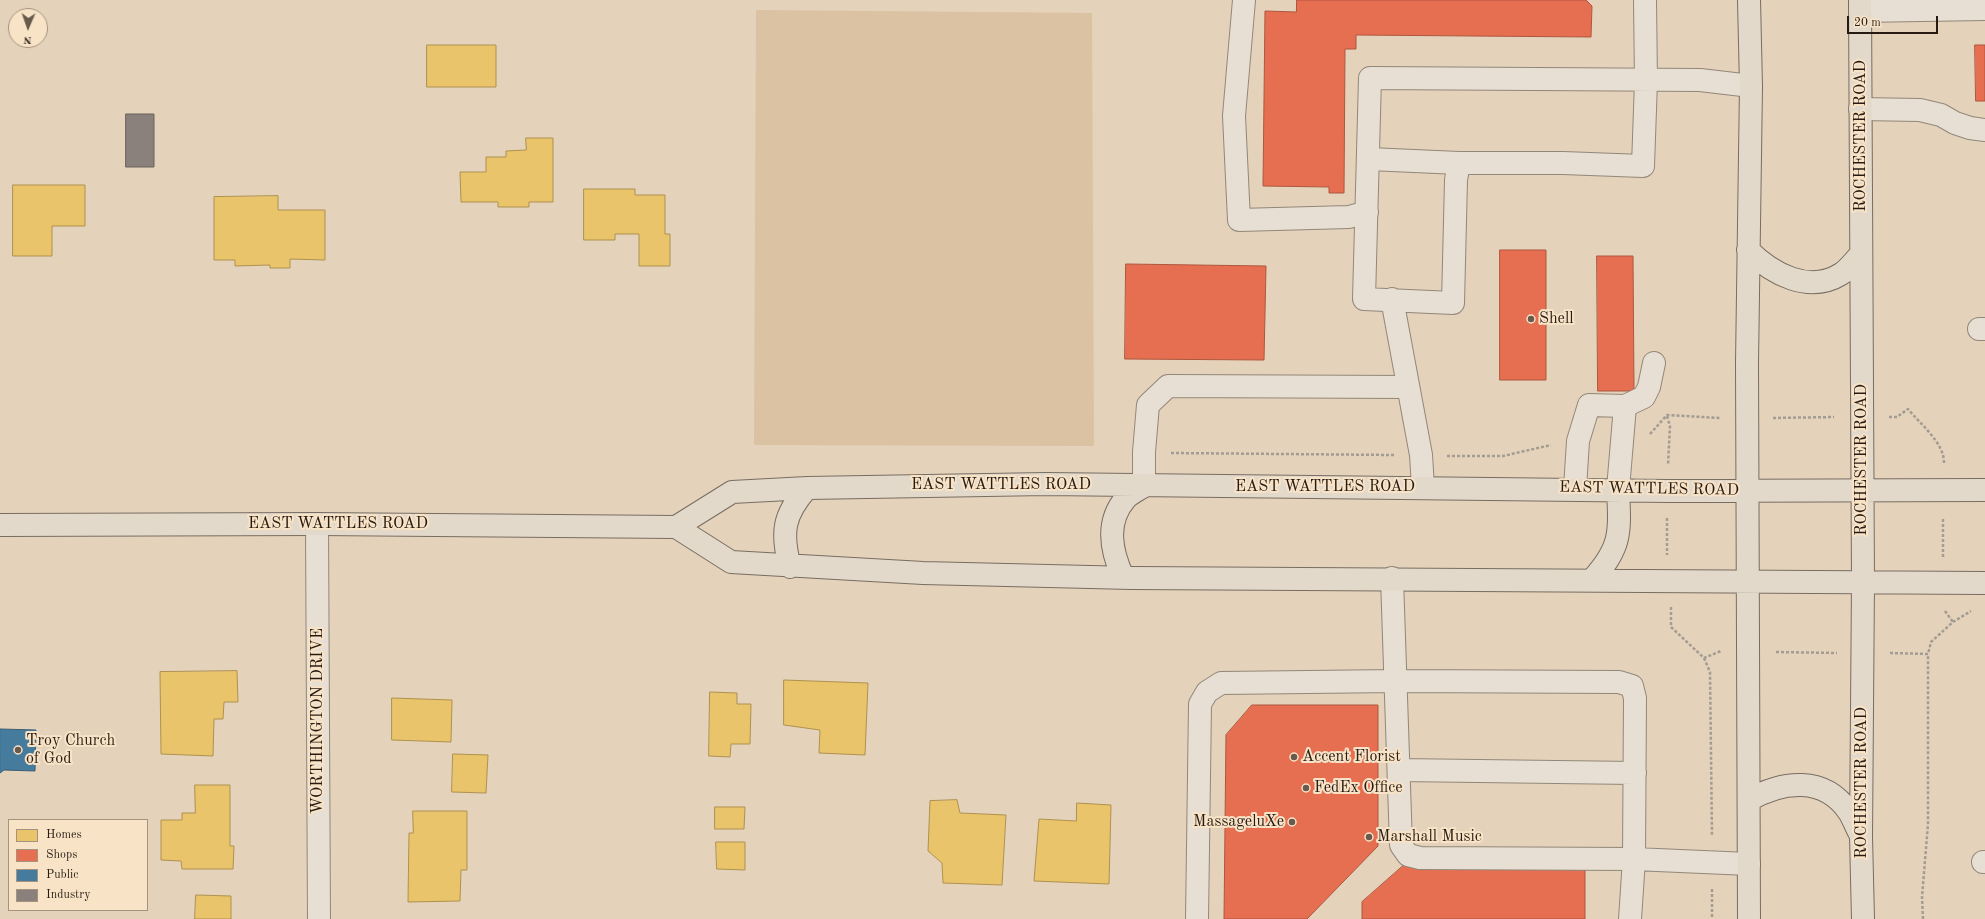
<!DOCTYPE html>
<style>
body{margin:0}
#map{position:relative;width:1985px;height:919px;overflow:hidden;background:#e4d2ba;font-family:"Old Standard TT",serif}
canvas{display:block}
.legend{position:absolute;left:8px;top:819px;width:140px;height:92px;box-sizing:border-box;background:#f8e3c7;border:1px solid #a4937f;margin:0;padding:5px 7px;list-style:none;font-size:12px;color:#261a12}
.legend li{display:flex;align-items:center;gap:8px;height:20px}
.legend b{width:20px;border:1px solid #a4937f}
.north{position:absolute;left:8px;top:8px;width:40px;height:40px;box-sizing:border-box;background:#f8e3c7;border:1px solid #a4937f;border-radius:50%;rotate:182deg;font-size:11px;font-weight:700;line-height:16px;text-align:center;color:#261a12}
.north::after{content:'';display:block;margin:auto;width:14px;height:18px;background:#685a4d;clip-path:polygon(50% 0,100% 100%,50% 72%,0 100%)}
.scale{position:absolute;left:1847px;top:16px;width:91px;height:18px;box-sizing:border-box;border:2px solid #261a12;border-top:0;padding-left:5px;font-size:12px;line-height:14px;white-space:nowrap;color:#261a12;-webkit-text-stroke:3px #f8e3c7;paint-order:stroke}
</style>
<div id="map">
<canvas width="1985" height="919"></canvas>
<ul class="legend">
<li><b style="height:11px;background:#e9c46a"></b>Homes</li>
<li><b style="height:11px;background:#e76f51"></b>Shops</li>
<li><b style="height:11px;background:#457b9d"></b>Public</li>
<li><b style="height:11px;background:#8a817c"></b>Industry</li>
</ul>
<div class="north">N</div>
<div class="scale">20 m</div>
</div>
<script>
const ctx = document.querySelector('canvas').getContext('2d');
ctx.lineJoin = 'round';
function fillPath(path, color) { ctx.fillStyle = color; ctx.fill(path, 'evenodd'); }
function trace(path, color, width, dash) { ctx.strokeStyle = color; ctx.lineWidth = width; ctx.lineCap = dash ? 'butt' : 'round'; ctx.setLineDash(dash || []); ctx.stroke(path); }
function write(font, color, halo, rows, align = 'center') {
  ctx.font = font + ' "Old Standard TT",serif'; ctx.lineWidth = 4; ctx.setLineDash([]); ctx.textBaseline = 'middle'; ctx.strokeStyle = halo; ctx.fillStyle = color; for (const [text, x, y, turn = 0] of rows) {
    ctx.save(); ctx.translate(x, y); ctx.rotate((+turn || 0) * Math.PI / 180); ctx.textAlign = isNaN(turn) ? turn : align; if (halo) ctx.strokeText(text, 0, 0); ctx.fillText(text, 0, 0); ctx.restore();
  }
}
fillPath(new Path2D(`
 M756,10L1092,13L1094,446L754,445Z`), '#dac2a2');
const homes = new Path2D(`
 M427,45H496V87H427Z
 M526,138H553V202H529V207H498V202H461L460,172H486V157H506V151L526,150Z
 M13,185H85V226H52V256H13Z
 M584,189H635V195H665V234H670V266H639V234H615V240H584Z
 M278,196V210H325V260L290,259V268H270V265L235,266V260H214V197Z
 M237,671L238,702H224L223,719H214L213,756L161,754L160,672Z
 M784,680L868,683L865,755L819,753L820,730L784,725Z
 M710,692L737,693V704H751L750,744H731L730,757L709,756Z
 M392,698L452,700L451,742L392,740Z
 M453,754L488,755L486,793L452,792Z
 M195,785H230V846H234L233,869H182L181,861L161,860V820H182V813H195Z
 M957,800L960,813L1006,815L1002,885L943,883L942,863L928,851L930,801Z
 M1077,803L1111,805L1109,884L1034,881L1039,819L1076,821Z
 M715,807H745L744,829H715Z
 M413,811H467V870H461L460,901L408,902L409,833H413Z
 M716,842H745V870L717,869Z
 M196,895L231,896V919H195Z`);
fillPath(homes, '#e9c46a');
trace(homes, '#ae9150', 1);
const shops = new Path2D(`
 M1297,0H1586L1592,6L1591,37L1356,35V49H1345L1344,193H1329V187L1263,186L1265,11L1296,12Z
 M1975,45H1985V101H1976Z
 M1500,250H1546V380H1500Z
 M1597,256H1633L1634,391H1598Z
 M1126,264L1266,266L1264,360L1125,359Z
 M1252,705H1378V846L1307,919H1224L1226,735Z
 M1404,865L1585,868V919H1362V902Z`);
fillPath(shops, '#e76f51');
trace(shops, '#ad563e', 1);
const public = new Path2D(`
 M0,729L36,730L35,771L4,770L0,773Z`);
fillPath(public, '#457b9d');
trace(public, '#3c5e73', 1);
const industry = new Path2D(`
 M126,114H154V167H126Z`);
fillPath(industry, '#8a817c');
trace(industry, '#6c625c', 1);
const minor = new Path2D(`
 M1244,0L1234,116L1239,220L1349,217L1367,212
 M1645,0L1646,81L1643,166L1563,163H1459L1456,180L1453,303L1364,299L1370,78L1700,80L1751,86
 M1860,11L1985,9
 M1860,109L1920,110L1941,115L1955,123L1970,128L1985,130
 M1369,159L1459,163
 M1392,299L1421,455L1423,487
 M1979,329H1985
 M1144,486V452L1148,405L1168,386L1408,387
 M1575,488L1578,441L1589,405L1625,406L1644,397L1649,387L1654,363
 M1618,489L1625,406
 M317,524L319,919
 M1392,578L1401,845L1408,855L1420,858L1634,859L1749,864
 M1399,770L1635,773
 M1983,862H1985
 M1197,919L1200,704L1207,692L1221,683L1396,681L1619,682L1632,686L1635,698L1634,859L1630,919`);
const major = new Path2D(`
 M1860,0L1863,582L1861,837L1863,919
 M1748,250C1772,274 1809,294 1841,274C1849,269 1855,260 1861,254
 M0,525L317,524L676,527L731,562L923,573L1132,578L1985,583
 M676,527L732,492L807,488L1046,484L1668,491L1985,490
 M790,567C781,533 783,515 807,488
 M1123,577C1111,551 1105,522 1126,498C1131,493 1138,490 1144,486
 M1592,580C1622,547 1620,532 1618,489
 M1749,800C1782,781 1824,775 1849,812C1853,818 1856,827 1860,834
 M1749,919L1747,363L1751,86L1749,0`);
trace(minor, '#928779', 24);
trace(major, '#786d61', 24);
trace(new Path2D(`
 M1667,416L1670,426L1668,465
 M1889,417H1897L1908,409C1920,424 1944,442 1944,463
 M1773,418L1834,417
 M1650,434L1667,415L1720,418
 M1171,453L1394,455
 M1447,456H1503L1551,445
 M1667,518V555
 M1943,557V518
 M1671,607V627L1704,658L1721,651
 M1945,611L1953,622
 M1776,652L1837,653
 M1890,653L1928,654L1931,642L1953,622L1971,611
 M1704,658L1710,672L1712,836
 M1712,889V919
 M1923,919L1922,897L1928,824V654`), '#a39c92', 2.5, [3, 2]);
trace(minor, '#e7dfd3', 22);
trace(major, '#e3d9cb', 22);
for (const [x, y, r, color] of [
 [1531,319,4,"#685a4d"],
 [18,750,4,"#685a4d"],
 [1294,757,4,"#685a4d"],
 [1306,788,4,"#685a4d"],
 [1292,822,4,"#685a4d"],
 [1369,837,4,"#685a4d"]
]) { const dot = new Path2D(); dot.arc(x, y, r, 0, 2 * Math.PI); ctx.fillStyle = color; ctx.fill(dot); trace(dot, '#f8e3c7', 1.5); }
write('16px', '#261a12', '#f8e3c7', [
 ["ROCHESTER ROAD",1861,136,-90],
 ["ROCHESTER ROAD",1862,460,-90],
 ["EAST WATTLES ROAD",1001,485],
 ["EAST WATTLES ROAD",1325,487],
 ["EAST WATTLES ROAD",1649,489,1],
 ["EAST WATTLES ROAD",338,524],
 ["WORTHINGTON DRIVE",318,721,-90],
 ["ROCHESTER ROAD",1862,783,-90]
]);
write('16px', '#261a12', '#f8e3c7', [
 ["Shell",1539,319],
 ["Troy Church",26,741],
 ["of God",26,759],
 ["Accent Florist",1302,757],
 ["FedEx Office",1314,788],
 ["MassageluXe",1284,822,"right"],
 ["Marshall Music",1377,837]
], 'left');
</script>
